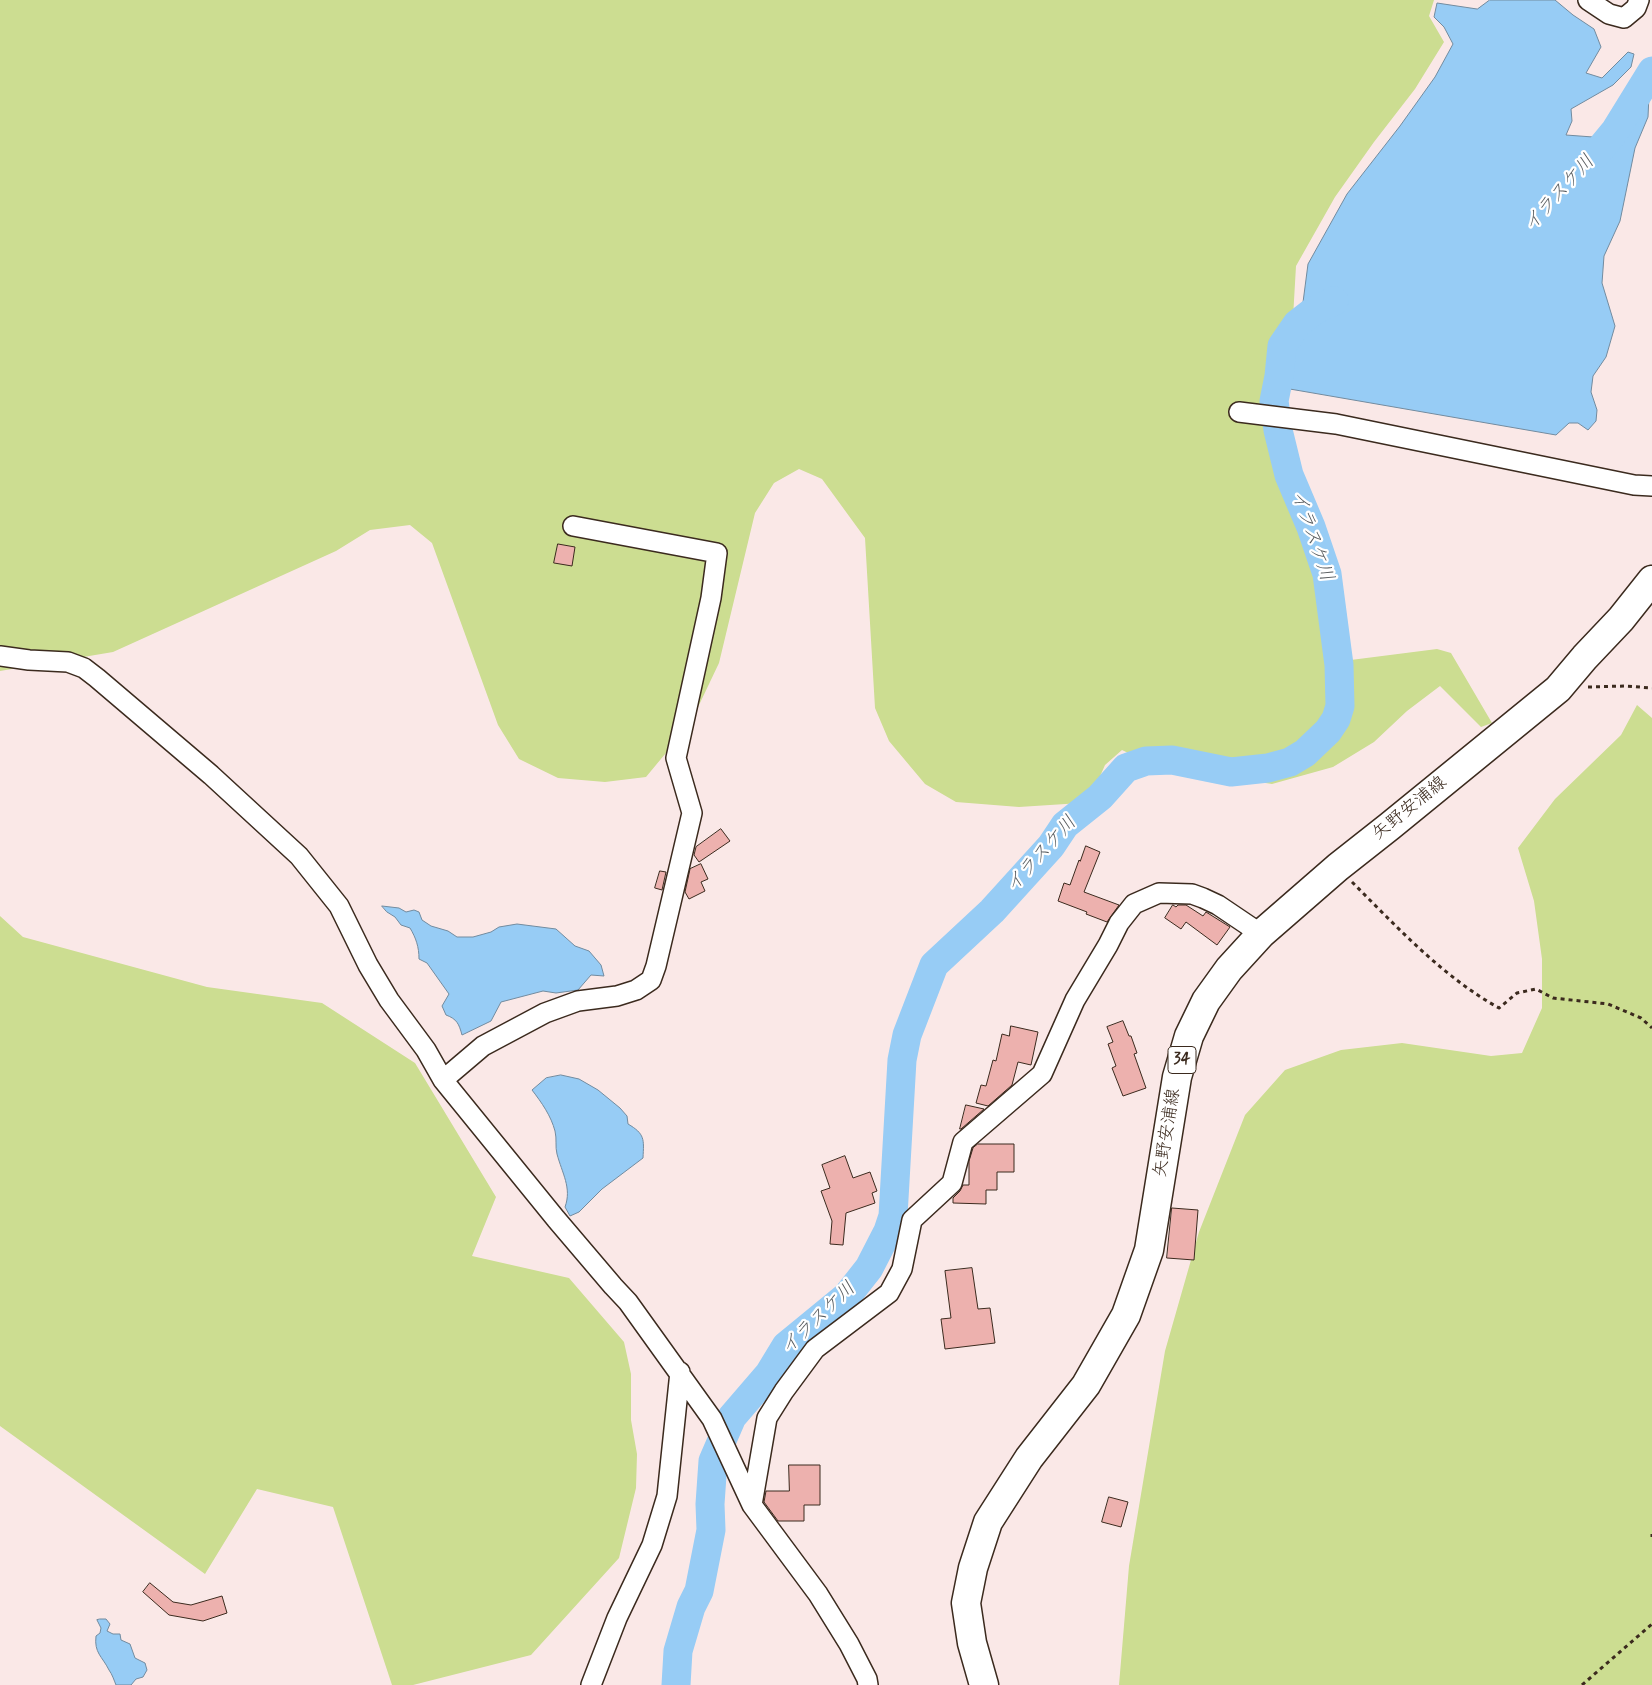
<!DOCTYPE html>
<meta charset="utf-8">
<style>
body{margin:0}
canvas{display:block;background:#fae8e7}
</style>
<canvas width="1652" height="1685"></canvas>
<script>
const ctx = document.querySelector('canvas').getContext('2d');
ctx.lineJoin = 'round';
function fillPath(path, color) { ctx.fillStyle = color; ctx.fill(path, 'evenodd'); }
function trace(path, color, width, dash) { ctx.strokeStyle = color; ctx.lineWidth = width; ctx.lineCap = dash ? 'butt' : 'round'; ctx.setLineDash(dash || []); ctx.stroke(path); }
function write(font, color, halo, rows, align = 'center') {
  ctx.font = font + ' Mynerve,"Klee One",sans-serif'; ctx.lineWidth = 4.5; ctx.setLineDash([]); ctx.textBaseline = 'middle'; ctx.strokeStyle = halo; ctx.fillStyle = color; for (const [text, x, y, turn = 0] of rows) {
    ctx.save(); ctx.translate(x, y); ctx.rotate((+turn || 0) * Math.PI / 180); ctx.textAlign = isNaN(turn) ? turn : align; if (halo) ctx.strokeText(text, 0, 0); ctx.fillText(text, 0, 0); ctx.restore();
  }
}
fillPath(new Path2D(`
 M0,0H1434L1429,16L1444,42L1415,89L1374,142L1335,197L1296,266L1293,318L1276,356L1269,391L1274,436L1285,474L1302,520L1327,607L1335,662L1437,649L1451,653L1492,723L1481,727L1440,686L1407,711L1374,742L1333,767L1272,784L1155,766L1122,750L1105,765L1094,790L1081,803L1019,807L956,802L925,784L889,741L875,708L865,538L822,479L799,469L774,483L755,513L719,663L690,724L646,777L605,782L558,778L519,759L498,725L432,543L410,525L370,530L336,551L113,652L0,671Z
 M1637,705L1652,718V1685H1119L1129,1566L1165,1351L1199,1232L1245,1115L1285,1070L1341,1050L1402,1043L1491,1056L1522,1053L1542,1008V959L1534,901L1518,848L1555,799L1621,735Z
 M0,916L23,937L207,987L322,1003L415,1063L496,1197L472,1256L569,1278L624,1342L631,1374V1420L637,1454L636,1488L619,1558L531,1655L413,1685H392L333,1507L257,1489L205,1574L0,1426Z`), '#ccdd91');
const water = new Path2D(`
 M1490,0H1555L1573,15L1594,29L1601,47L1586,73L1602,78L1628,52L1634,54L1631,67L1613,85L1571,109L1572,121L1566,135L1593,137L1606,133L1635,113L1649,95L1648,117L1635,148L1620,221L1604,256L1602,283L1615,326L1606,357L1593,376L1591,392L1597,410L1596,421L1588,430L1578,423H1569L1556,435L1284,388L1291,352L1299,333L1308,264L1347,194L1400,126L1435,77L1453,44L1444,27L1434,17L1437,3L1477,9Z
 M382,906L399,908L406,912L414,910L419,912L422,920L431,926L448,931L457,937H473L491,932L499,927L517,924L556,929L575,946L589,951L601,965L604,976L591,975L578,990L556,993L543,991L501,1002L491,1021L462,1035C459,1024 457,1019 446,1015L442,1006L449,994L427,963L419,959C419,947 416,938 410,928L401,925L395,917L387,912Z
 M561,1075L579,1079L598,1090L620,1108L627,1116L628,1124C645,1134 644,1139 643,1158L602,1189L579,1212L570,1216L565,1207C572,1188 562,1173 557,1154C555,1147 557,1139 555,1131C551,1116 542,1103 532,1090L546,1078Z
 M100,1619H106L110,1624L107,1631L113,1634H120L121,1640L130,1644L135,1658L145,1663L147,1670L143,1677L136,1679L131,1685H116C114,1680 112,1674 109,1670C102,1656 94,1653 96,1636L100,1633L101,1628L97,1620Z`);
fillPath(water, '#97ccf5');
trace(water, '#728b9f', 1);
trace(new Path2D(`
 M1596,154L1615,131L1652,71
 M676,1685L678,1651L691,1607L699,1591L711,1530L710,1504L713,1461L732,1417L769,1374L786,1346L847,1296L869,1268L888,1231L893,1216L902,1060L907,1035L934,965L992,911L1051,846L1065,825L1100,797L1126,768L1146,761L1172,760L1231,772L1268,768L1290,762L1305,753L1328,731L1336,719L1340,706L1339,665L1327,574L1311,527L1289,475L1278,430L1274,401L1279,376L1282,346L1297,324L1315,310L1334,301`), '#97ccf5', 29);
const building = new Path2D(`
 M558,544L575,547L572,566L554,563Z
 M721,829L730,841L699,862L694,855L696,847Z
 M1086,846L1100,852L1084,892L1119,905L1107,922L1086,914L1087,912L1058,901L1064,883L1070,885L1079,860L1080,861Z
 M701,864L708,879L701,882L705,891L689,899L685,892L690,869Z
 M660,871L666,872L662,890L655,888Z
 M1173,905L1176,907L1178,905H1186L1203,916L1206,912L1230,927L1217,945L1186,922L1181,929L1165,918Z
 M1123,1021L1129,1036H1131L1137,1053L1134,1054L1146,1088L1123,1096L1112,1068L1116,1066L1108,1044L1113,1042L1107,1027Z
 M1011,1026L1038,1032L1031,1065L1018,1062L1012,1085L988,1106L976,1103L981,1085L986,1086L993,1060L996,1061L1002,1034L1009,1036Z
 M966,1105L984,1109L961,1129H960Z
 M978,1144H1014V1172H997V1190H986V1204L953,1203V1198L960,1191L963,1185H969V1161L973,1148Z
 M845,1156L853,1178L870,1172L877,1191L872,1193L875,1203L846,1213L843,1245L830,1244L832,1221L821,1191L830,1188L822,1165Z
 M1172,1208L1198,1210L1194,1260L1167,1258Z
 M972,1268L978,1309L990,1308L995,1343L945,1349L941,1319L951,1318L945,1271Z
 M789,1465H820V1505H804V1521H778L764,1502L766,1491H789Z
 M1109,1497L1128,1502L1121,1527L1102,1522Z
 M150,1583L173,1602L191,1605L222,1596L227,1613L203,1621L169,1615L143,1592Z`);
fillPath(building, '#edb1ae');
trace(building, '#3b2a1e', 1);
const street = new Path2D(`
 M1588,0L1609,14L1624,18L1636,8L1639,0
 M1239,412L1336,424L1634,485L1652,486
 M0,656L29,660L68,662L84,668L97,678L211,775L299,856L339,906L368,965L389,1000L426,1050L443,1080L556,1219L613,1286L628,1302L712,1419L752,1505L818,1594L849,1644L867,1679L868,1685
 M443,1080L483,1046L545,1013L578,1001L617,996L636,990L651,980L656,966L692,813L676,758L711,598L717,553L573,526
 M752,1505L767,1418L784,1391L815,1349L889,1293L902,1269L912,1220L952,1183L963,1142L1042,1074L1075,1000L1108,945L1119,923L1134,904L1159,893L1192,894L1203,898L1218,905L1261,934
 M591,1685L617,1618L652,1545L667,1496L680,1372`);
const primary = new Path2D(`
 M984,1685L972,1643L966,1603L973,1568L988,1522L1029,1458L1086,1385L1126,1315L1149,1250L1177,1077L1189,1036L1206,1001L1229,969L1261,934L1338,867L1390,826L1558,689L1585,657L1621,619L1652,580`);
trace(street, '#3b2a1e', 22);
trace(primary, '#3b2a1e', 31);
trace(new Path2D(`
 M1588,687L1625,686L1652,688
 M1352,882C1397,927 1443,977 1499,1008L1517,993L1536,989L1553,998L1608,1004L1641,1018L1652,1028
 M1652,1534V1537
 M1582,1685L1652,1624`), '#3b2a1e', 3, [4, 4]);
trace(street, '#fff', 19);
trace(primary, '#fff', 28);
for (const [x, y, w] of [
 [1182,1060,28]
]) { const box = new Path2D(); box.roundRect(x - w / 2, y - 13.5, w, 27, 4); ctx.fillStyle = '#fff'; ctx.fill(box); trace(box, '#3b2a1e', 1); }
write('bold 16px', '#3b2a1e', null, [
 ["34",1182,1060]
]);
write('18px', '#3b2a1e', '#fff', [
 ["矢野安浦線",1410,809,-39],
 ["矢野安浦線",1168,1133,-81]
]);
write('italic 19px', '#575b5e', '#fff', [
 ["イラスケ川",1560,194,-48],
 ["イラスケ川",1311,536,71],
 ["イラスケ川",1042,855,-48],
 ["イラスケ川",819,1319,-44]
]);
</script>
